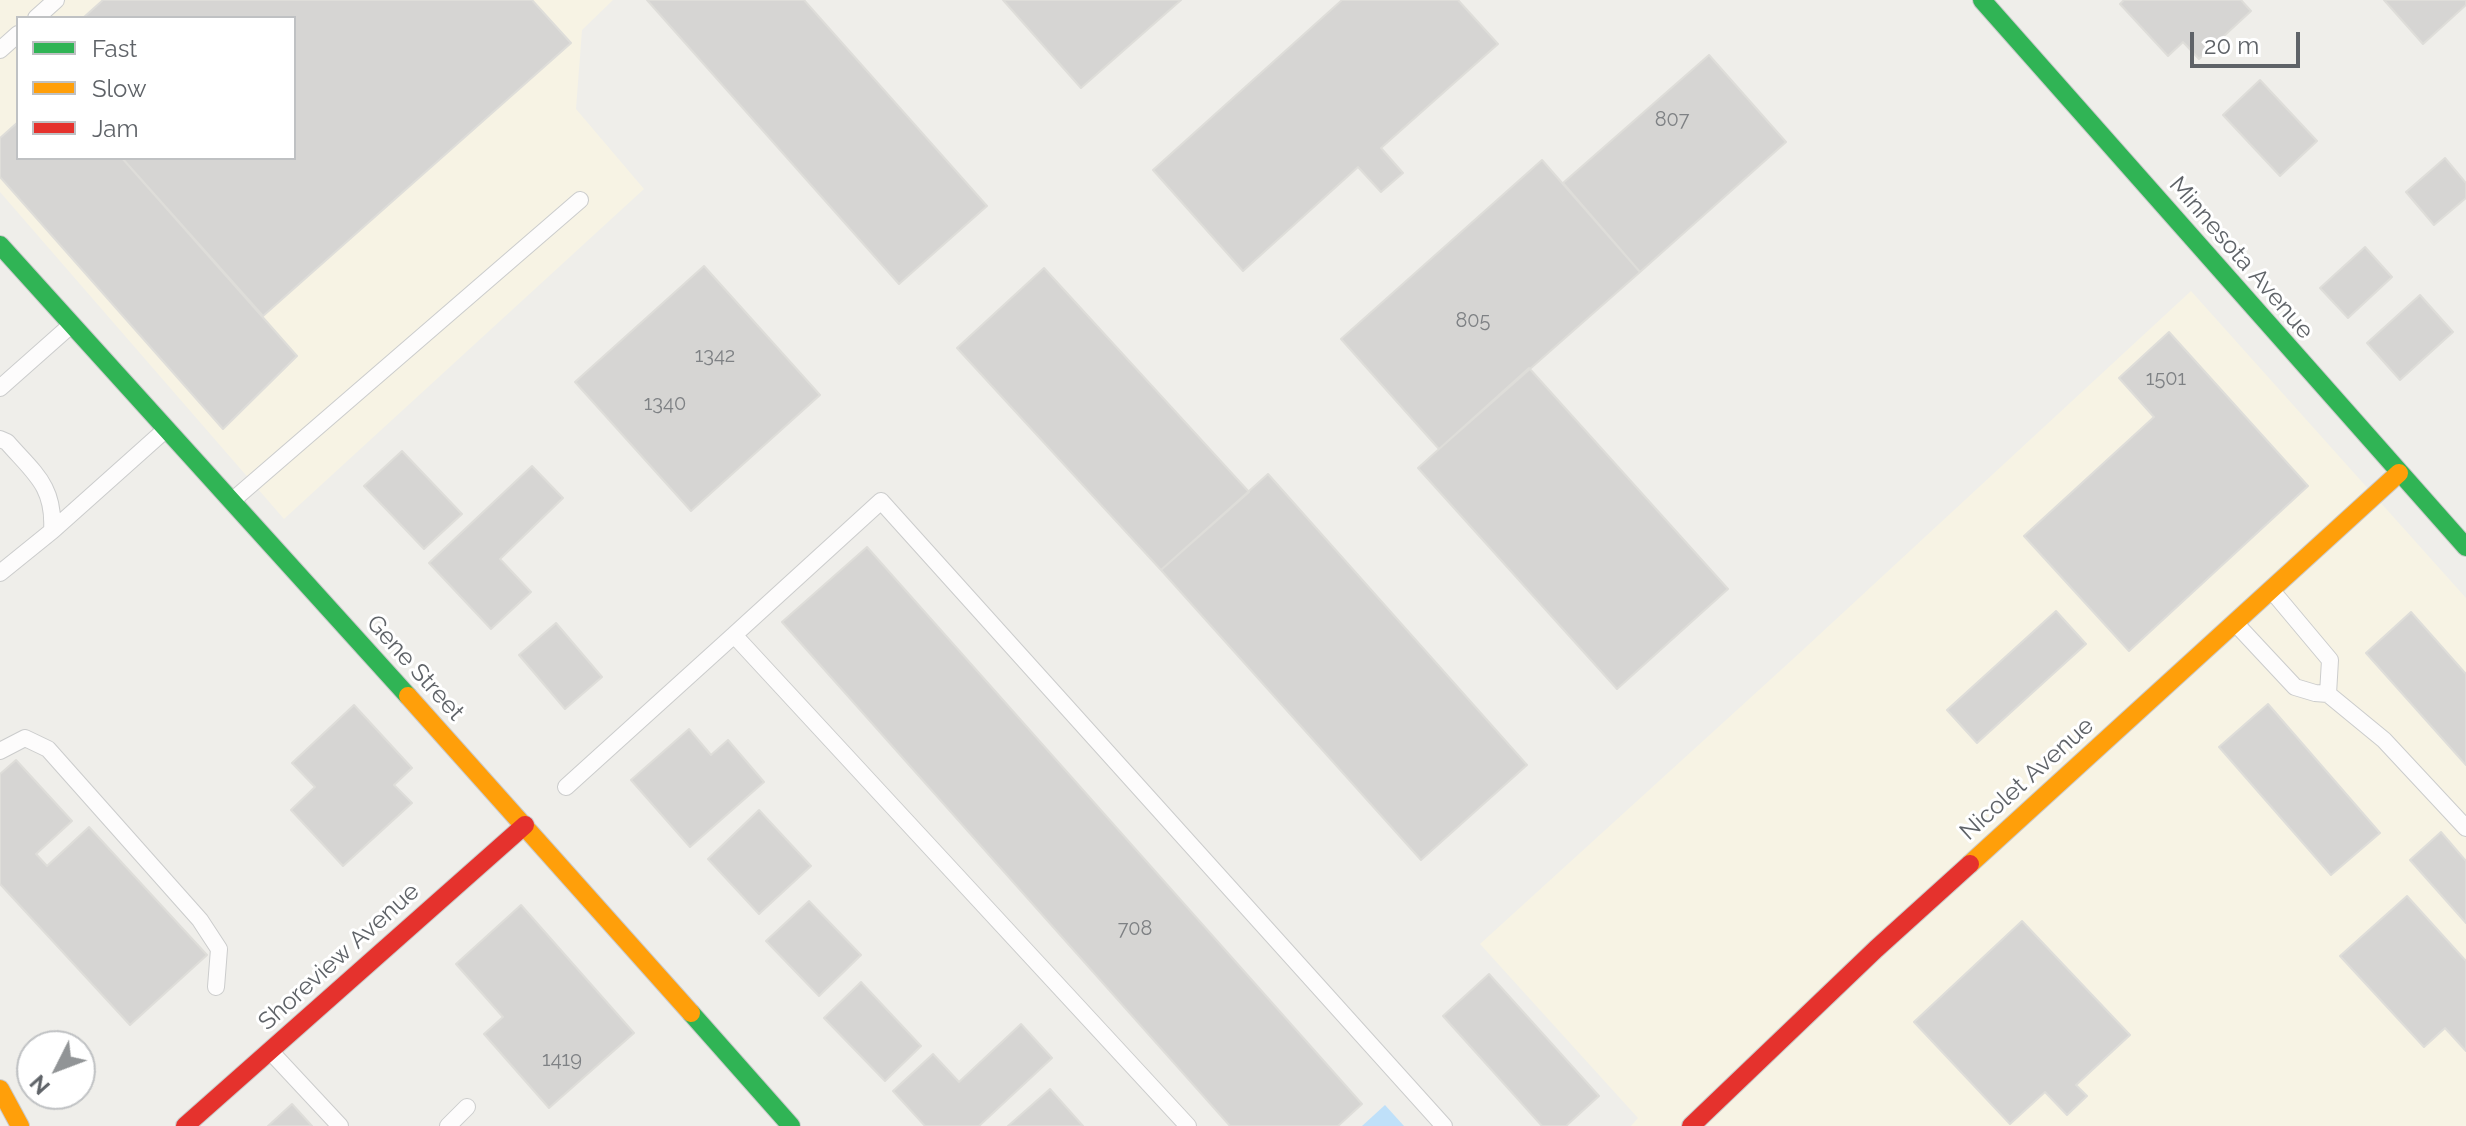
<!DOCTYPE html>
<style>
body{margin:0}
#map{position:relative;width:2466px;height:1126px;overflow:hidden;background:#efeeea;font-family:Raleway,sans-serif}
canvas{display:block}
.legend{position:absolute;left:16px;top:16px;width:280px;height:144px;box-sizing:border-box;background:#fff;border:2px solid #bfc1c3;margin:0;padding:10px 14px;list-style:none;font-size:24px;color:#5f6368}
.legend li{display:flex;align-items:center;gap:16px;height:40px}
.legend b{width:40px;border:2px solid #bfc1c3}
.north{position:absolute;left:16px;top:1030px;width:80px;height:80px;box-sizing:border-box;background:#fff;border:2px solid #bfc1c3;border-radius:50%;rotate:228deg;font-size:22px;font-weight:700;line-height:32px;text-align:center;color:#5f6368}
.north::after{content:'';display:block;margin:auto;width:28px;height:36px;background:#919496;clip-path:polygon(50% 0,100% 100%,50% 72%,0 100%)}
.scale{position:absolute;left:2190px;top:32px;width:110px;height:36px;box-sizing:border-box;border:4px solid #5f6368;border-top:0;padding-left:10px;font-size:24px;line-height:28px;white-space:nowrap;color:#5f6368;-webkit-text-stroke:6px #fff;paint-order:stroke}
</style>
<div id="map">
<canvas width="2466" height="1126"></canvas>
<ul class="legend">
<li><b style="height:10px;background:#30b455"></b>Fast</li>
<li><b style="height:10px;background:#ff9f0a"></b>Slow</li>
<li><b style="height:10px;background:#e5322d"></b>Jam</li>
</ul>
<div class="north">N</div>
<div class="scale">20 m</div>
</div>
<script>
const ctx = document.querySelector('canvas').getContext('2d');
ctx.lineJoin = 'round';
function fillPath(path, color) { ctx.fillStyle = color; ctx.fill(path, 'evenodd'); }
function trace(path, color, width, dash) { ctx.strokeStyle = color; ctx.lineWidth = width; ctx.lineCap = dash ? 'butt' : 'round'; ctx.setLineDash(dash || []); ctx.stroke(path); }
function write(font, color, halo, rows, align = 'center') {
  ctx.font = font + ' Raleway,sans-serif'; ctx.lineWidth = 6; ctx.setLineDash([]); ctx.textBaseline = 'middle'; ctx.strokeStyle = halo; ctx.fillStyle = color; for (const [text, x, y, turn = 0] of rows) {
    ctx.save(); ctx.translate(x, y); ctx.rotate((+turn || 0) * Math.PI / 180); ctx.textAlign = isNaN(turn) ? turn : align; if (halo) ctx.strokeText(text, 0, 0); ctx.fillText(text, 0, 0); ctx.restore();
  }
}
fillPath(new Path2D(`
 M0,0H613L582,30L576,109L644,189L284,519L0,192ZM18,18H294V158H18Z
 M2191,291L2466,598V1126H1631L1638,1118L1480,944L1793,659Z`), '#f7f3e4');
fillPath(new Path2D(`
 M1385,1105L1404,1126H1362Z`), '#bfe0f9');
const building = new Path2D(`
 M103,0H532L571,43L263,316L122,158H294V18H83Z
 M647,0H804L987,206L899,284Z
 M1003,0H1181L1081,88Z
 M1342,0H1458L1498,44L1381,148L1403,173L1381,192L1358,167L1243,271L1153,170Z
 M2124,0H2241L2251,11L2199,59L2183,42L2168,56L2120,4Z
 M2384,0H2466V5L2423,44Z
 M1709,55L1786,142L1640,272L1563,183Z
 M2260,80L2317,141L2280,176L2223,115Z
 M18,122V158H122L297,356L223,429L0,177V138Z
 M2445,158L2466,183V198L2434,225L2406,192Z
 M1542,160L1640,272L1439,449L1341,339Z
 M2365,247L2392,277L2348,318L2320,288Z
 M704,266L820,395L691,511L575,382Z
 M1044,268L1249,492L1161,570L957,348Z
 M2420,295L2453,332L2400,380L2367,343Z
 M2169,332L2308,486L2129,651L2024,536L2154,417L2119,378Z
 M1529,368L1728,589L1617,689L1418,468Z
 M402,451L462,514L424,549L364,486Z
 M532,466L563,498L500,559L531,592L491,629L429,563Z
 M1268,474L1527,765L1421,860L1161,570Z
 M867,547L1362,1104L1338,1126H1230L782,622Z
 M2056,611L2086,644L1977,743L1947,710Z
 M2411,612L2466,674V765L2366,653Z
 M556,623L602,677L565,709L519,655Z
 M2268,704L2380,833L2331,875L2219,747Z
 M354,705L412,768L394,785L412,803L343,866L291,810L315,787L292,763Z
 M689,729L711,755L728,740L764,782L690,847L631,780Z
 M16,760L72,821L36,854L47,866L89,827L207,955L130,1025L0,884V774Z
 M759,810L811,866L759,914L708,859Z
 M2441,832L2466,861V923L2410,860Z
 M2407,896L2466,961V1051L2445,1028L2424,1047L2340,956Z
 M809,901L861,955L819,996L766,941Z
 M521,905L634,1033L549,1108L484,1034L503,1017L456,964Z
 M2022,921L2130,1035L2076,1085L2087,1096L2067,1115L2045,1092L2010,1124L1914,1022Z
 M1489,974L1599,1096L1566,1126H1542L1443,1016Z
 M861,982L921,1046L885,1081L824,1018Z
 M1021,1024L1052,1058L979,1126H925L893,1091L933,1054L959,1082Z
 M1050,1089L1083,1126H1008Z
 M292,1104L312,1126H268Z`);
fillPath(building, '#d6d5d3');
trace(building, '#deddd9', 2);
const lane = new Path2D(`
 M36,18L56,0
 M0,50L18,34
 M0,388L70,326
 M0,439L7,442C34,473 55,486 52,531L0,573
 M233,500L580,200
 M52,531L164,431
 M2273,592L2330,660L2328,694
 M2238,626L2295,687L2315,693L2328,694L2384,740L2466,828
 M0,751L25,738L48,749L200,920L219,949L216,987
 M566,787L734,635
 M271,1052L340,1126
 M448,1126L467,1107
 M1188,1126L734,635L881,501L1444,1126`);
const fast = new Path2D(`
 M1982,0L2466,547
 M0,245L408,696
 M691,1013L791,1126`);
const slow = new Path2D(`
 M408,696L691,1013
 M1970,864L2399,473
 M0,1089L20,1126`);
const jam = new Path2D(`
 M185,1126L525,825
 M1691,1126L1876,949L1970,864`);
trace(lane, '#cbcccc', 18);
trace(fast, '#cacacb', 20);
trace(slow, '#cacacb', 20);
trace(jam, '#cacacb', 20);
trace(lane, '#fdfcfc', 16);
trace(fast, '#30b455', 18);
trace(slow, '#ff9f0a', 18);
trace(jam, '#e5322d', 18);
write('20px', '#7e8184', null, [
 ["807",1672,120],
 ["805",1473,321],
 ["1342",715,356],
 ["1501",2166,379],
 ["1340",665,404],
 ["708",1135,929],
 ["1419",562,1060]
]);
write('24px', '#5f6368', '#fff', [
 ["Minnesota Avenue",2241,258,49],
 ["Gene Street",415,668,48],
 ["Nicolet Avenue",2027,779,-42],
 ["Shoreview Avenue",339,957,-42]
]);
</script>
